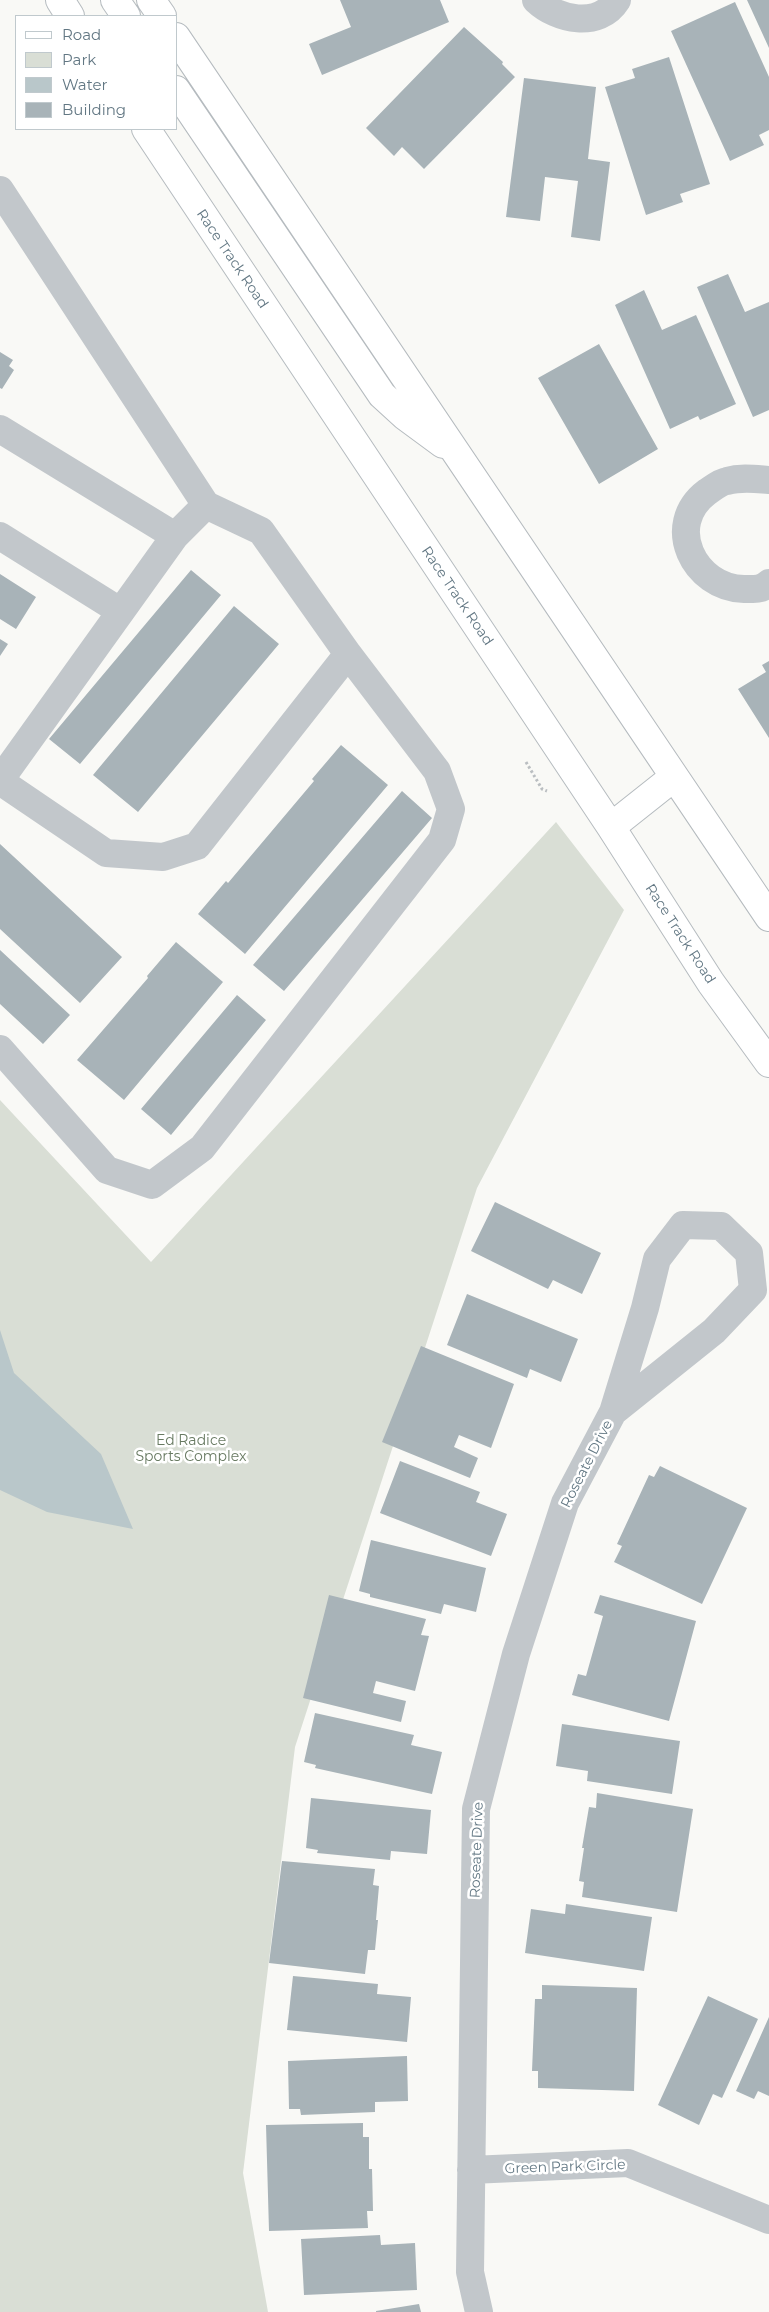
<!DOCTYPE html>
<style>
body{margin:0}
#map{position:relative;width:769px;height:2312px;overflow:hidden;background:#f9f9f6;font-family:Montserrat,sans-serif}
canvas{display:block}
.legend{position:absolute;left:15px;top:15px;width:162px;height:115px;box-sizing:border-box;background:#fff;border:1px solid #c0c9cd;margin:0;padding:6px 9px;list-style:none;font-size:15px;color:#627783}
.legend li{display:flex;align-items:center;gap:10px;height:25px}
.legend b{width:25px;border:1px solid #c0c9cd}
</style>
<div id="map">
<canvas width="769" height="2312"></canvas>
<ul class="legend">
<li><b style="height:6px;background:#fff"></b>Road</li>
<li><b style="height:14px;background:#d9ded5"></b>Park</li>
<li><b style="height:14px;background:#b9c7ca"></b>Water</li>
<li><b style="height:14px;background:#a8b3b8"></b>Building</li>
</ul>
</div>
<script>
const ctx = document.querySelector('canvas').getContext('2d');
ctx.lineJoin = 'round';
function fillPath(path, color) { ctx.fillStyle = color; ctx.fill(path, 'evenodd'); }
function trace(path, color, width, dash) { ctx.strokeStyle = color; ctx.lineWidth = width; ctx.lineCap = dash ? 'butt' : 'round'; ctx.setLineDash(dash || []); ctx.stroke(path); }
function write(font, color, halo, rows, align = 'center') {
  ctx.font = font + ' Montserrat,sans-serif'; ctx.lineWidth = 5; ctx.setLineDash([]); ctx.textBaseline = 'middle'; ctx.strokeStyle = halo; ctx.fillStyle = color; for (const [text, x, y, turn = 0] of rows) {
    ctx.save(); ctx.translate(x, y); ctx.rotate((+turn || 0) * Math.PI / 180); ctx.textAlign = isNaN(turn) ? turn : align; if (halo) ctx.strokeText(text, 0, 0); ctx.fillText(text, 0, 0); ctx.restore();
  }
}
fillPath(new Path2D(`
 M556,822L624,910L477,1188L295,1747L243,2173L268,2312H0V1100L151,1262Z`), '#d9ded5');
fillPath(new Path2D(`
 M0,1330L14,1373L101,1454L133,1529L47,1512L0,1490Z`), '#b9c7ca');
fillPath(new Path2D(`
 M340,0H440L449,22L322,75L309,44L351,27Z
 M747,0H769V48Z
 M735,2L769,77V130L759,135L764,145L730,161L671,31Z
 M464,27L503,62L502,64L515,77L424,169L402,147L394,156L366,128Z
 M669,57L710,184L680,194L683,202L646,215L605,87L635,78L632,69Z
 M524,78L596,87L588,159L610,162L600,241L571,237L578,181L545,177L540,221L506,217Z
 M728,274L745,312L769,302V410L753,417L697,287Z
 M644,290L662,330L696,315L736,404L700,420L698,416L670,429L615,305Z
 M599,344L658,449L599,484L538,378Z
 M0,352L13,360L9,366L14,370L2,389L0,388Z
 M191,570L221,595L80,764L49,739Z
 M0,574L36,597L16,629L0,619Z
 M234,606L279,644L138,812L93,775Z
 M0,639L8,644L0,656Z
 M769,661V738L738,689L766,672L762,665Z
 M341,745L388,785L245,954L198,914L226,881L228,883L314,781L312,779Z
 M402,791L432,818L284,991L253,965Z
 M0,844L122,957L80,1003L0,929Z
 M176,942L223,982L124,1100L77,1060L148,978L147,976Z
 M0,950L70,1015L43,1044L0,1004Z
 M237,995L266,1020L171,1135L141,1109Z
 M495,1202L601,1253L582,1294L553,1280L548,1289L471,1251Z
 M467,1294L578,1339L561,1382L530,1369L527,1378L447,1345Z
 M421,1346L514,1384L491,1448L459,1435L454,1447L478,1458L470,1478L382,1442Z
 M400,1461L480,1492L476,1502L507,1514L491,1556L380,1513Z
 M660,1466L747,1508L702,1604L614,1562L622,1546L617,1544L649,1475L654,1477Z
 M371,1540L486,1568L476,1612L444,1604L441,1614L370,1597V1594L359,1591Z
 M329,1595L426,1619L421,1635L429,1636L415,1691L376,1681L373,1693L406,1701L401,1722L303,1698Z
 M600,1595L696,1621L669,1721L572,1695L578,1674L586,1676L603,1616L594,1613Z
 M315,1713L414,1735L411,1745L442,1752L432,1794L315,1768L316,1765L304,1762Z
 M562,1724L680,1741L672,1794L587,1781L588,1771L556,1766Z
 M597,1793L693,1809L677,1912L582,1897L584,1882L579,1881L584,1848H582L589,1807L596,1808Z
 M311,1798L431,1810L427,1854L391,1851L390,1860L317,1853L318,1850L306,1848Z
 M282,1861L375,1869L373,1885L379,1886L376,1920H378L375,1950H368L365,1974L269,1963Z
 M566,1904L652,1917L644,1971L525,1953L531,1909L565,1914Z
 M293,1976L378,1984L377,1994L411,1997L407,2042L287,2030Z
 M542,1985L637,1988L634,2091L538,2088V2071H532L535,1999H542Z
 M708,1996L758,2019L722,2098L713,2094L699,2125L658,2105Z
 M769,2017V2096L758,2091L754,2099L736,2091Z
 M407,2056L408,2101L375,2102V2112L301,2115L300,2109H289L288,2061Z
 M363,2123V2137H369V2169H372L373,2211H367L368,2228L269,2231L266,2125Z
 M380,2235L381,2245L415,2243L417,2290L304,2295L301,2239Z
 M419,2304L421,2312H376V2311Z`), '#a8b3b8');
const major = new Path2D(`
 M60,0L70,16
 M115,0L126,16
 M151,0L162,16
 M176,37L769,917
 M176,90L382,395L405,416L443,444
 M146,129L611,827L711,983L769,1063
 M611,827L674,777`);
trace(major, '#b5bbbf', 30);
trace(new Path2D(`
 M526,762L542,789L547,791`), '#babec1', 3, [2.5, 2.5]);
trace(new Path2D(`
 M536,0C557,20 599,29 617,0
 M0,190L206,505L261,531L348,654L437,771L451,809L442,840L202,1148L152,1185L107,1170L0,1049
 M0,429L175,536L206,505
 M769,480C755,479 741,477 727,481C720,482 713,488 707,492C663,525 694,588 744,589C755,589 761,590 769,583
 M0,536L120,611
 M0,780L175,536
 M0,781L106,853L163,857L197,846L348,654
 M471,2170L628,2163L769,2220
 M479,2312L470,2272L476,1809L516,1654L565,1503L613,1412L645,1308L657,1259L683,1225L721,1226L749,1253L753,1290L714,1331L613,1412`), '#c2c7cb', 28);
trace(major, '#fff', 28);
write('14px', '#627783', '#fff', [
 ["Race Track Road",232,259,56],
 ["Race Track Road",457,596,56],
 ["Race Track Road",680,934,57],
 ["Roseate Drive",587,1464,-63],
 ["Roseate Drive",477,1850,-88],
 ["Green Park Circle",565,2167,-2]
]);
write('14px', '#687a62', '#fff', [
 ["Ed Radice",191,1441],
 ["Sports Complex",191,1457]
]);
</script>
